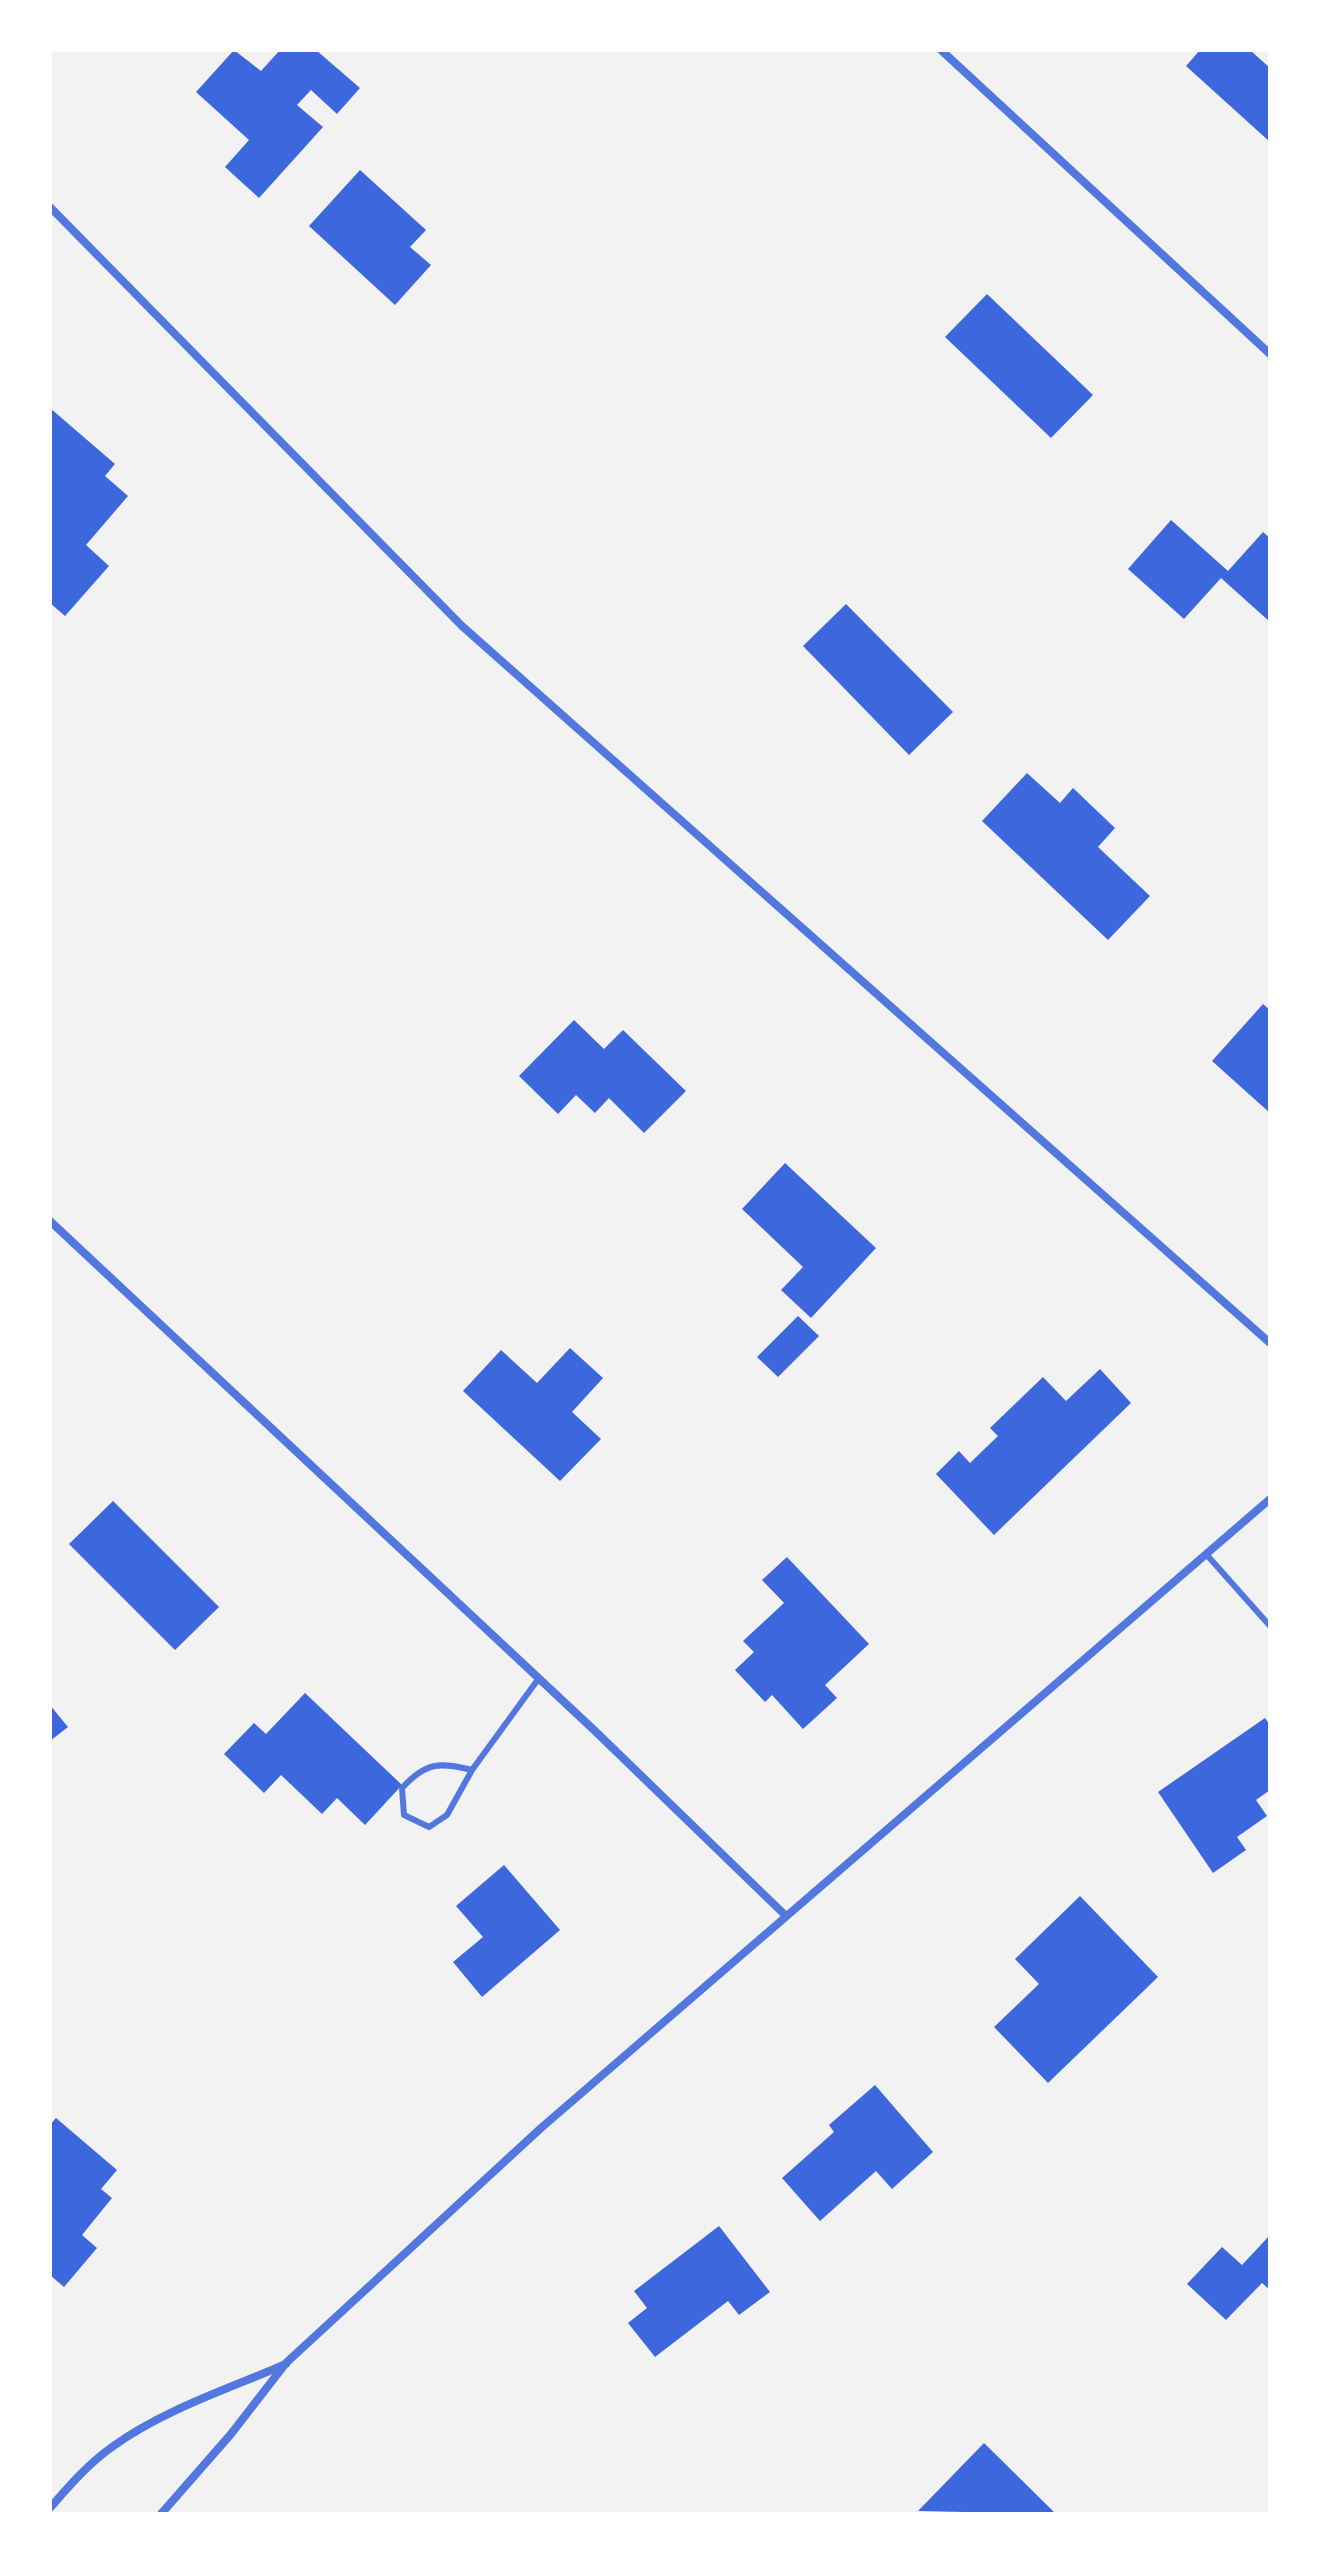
<!DOCTYPE html>
<style>
body{margin:0}
#map{position:relative;width:1320px;height:2564px;overflow:hidden;background:#f2f2f2;font-family:"PT Sans",sans-serif}
canvas{display:block}
.frame{position:absolute;inset:0;border:52px solid #fff;pointer-events:none}
</style>
<div id="map">
<canvas width="1320" height="2564"></canvas>
<div class="frame"></div>
</div>
<script>
const ctx = document.querySelector('canvas').getContext('2d');
ctx.lineJoin = 'round';
function fillPath(path, color) { ctx.fillStyle = color; ctx.fill(path, 'evenodd'); }
function trace(path, color, width, dash) { ctx.strokeStyle = color; ctx.lineWidth = width; ctx.lineCap = dash ? 'butt' : 'round'; ctx.setLineDash(dash || []); ctx.stroke(path); }
fillPath(new Path2D(`
 M234,50L261,71L280,50H316L360,88L337,114L311,90L297,105L323,127L259,198L225,167L249,140L196,92Z
 M1200,50H1250L1270,68V142L1186,66Z
 M360,170L426,230L410,247L431,265L395,305L309,226Z
 M987,294L1093,395L1051,438L945,337Z
 M50,408L115,464L105,476L128,496L86,545L109,566L65,616L50,603Z
 M1171,520L1228,571L1263,532L1270,538V622L1221,578L1184,619L1128,569Z
 M846,604L953,712L909,755L803,646Z
 M1027,773L1060,803L1073,788L1115,828L1098,847L1150,896L1108,940L982,821Z
 M1263,1004L1270,1010V1113L1212,1061Z
 M574,1020L604,1049L623,1030L686,1091L644,1133L609,1098L595,1113L576,1095L558,1114L519,1076Z
 M785,1163L876,1248L811,1318L781,1290L803,1267L742,1209Z
 M798,1316L819,1336L778,1377L757,1357Z
 M570,1348L603,1378L572,1412L601,1439L560,1481L463,1391L501,1350L537,1383Z
 M1100,1369L1131,1403L994,1535L936,1474L959,1451L970,1463L998,1436L990,1428L1043,1377L1066,1401Z
 M113,1501L219,1607L175,1650L69,1544Z
 M787,1557L869,1644L825,1685L837,1698L803,1729L772,1695L765,1702L735,1670L754,1652L743,1641L784,1603L762,1580Z
 M305,1693L402,1785L365,1825L337,1798L322,1814L281,1775L264,1793L224,1754L254,1723L266,1734Z
 M50,1705L68,1727L50,1741Z
 M1265,1718L1270,1725V1790L1256,1800L1267,1816L1237,1837L1246,1850L1213,1873L1158,1792Z
 M504,1865L560,1930L482,1997L453,1962L483,1937L456,1906Z
 M1080,1896L1158,1977L1048,2083L994,2027L1039,1984L1015,1959Z
 M875,2085L933,2152L892,2189L876,2171L820,2221L782,2178L834,2132L829,2125Z
 M56,2118L117,2170L101,2189L112,2198L82,2235L97,2248L64,2287L50,2275V2125Z
 M719,2226L770,2292L739,2315L728,2301L655,2357L628,2323L647,2308L634,2291Z
 M1270,2235V2290L1262,2283L1226,2320L1187,2284L1222,2247L1242,2265Z
 M984,2443L1056,2514L918,2511Z`), '#3d67dc');
trace(new Path2D(`
 M1206,1554L1270,1626
 M472,1770C439,1762 426,1762 402,1788L404,1815L429,1827L447,1815L472,1770L539,1678`), '#5277de', 6);
trace(new Path2D(`
 M941,50L1270,354
 M50,207L462,626L1270,1343
 M50,1221L594,1730L785,1915
 M50,2508C69,2486 88,2464 112,2447C163,2410 228,2389 286,2364
 M161,2514L231,2434L286,2363L541,2128L1270,1499`), '#5277de', 8);
</script>
